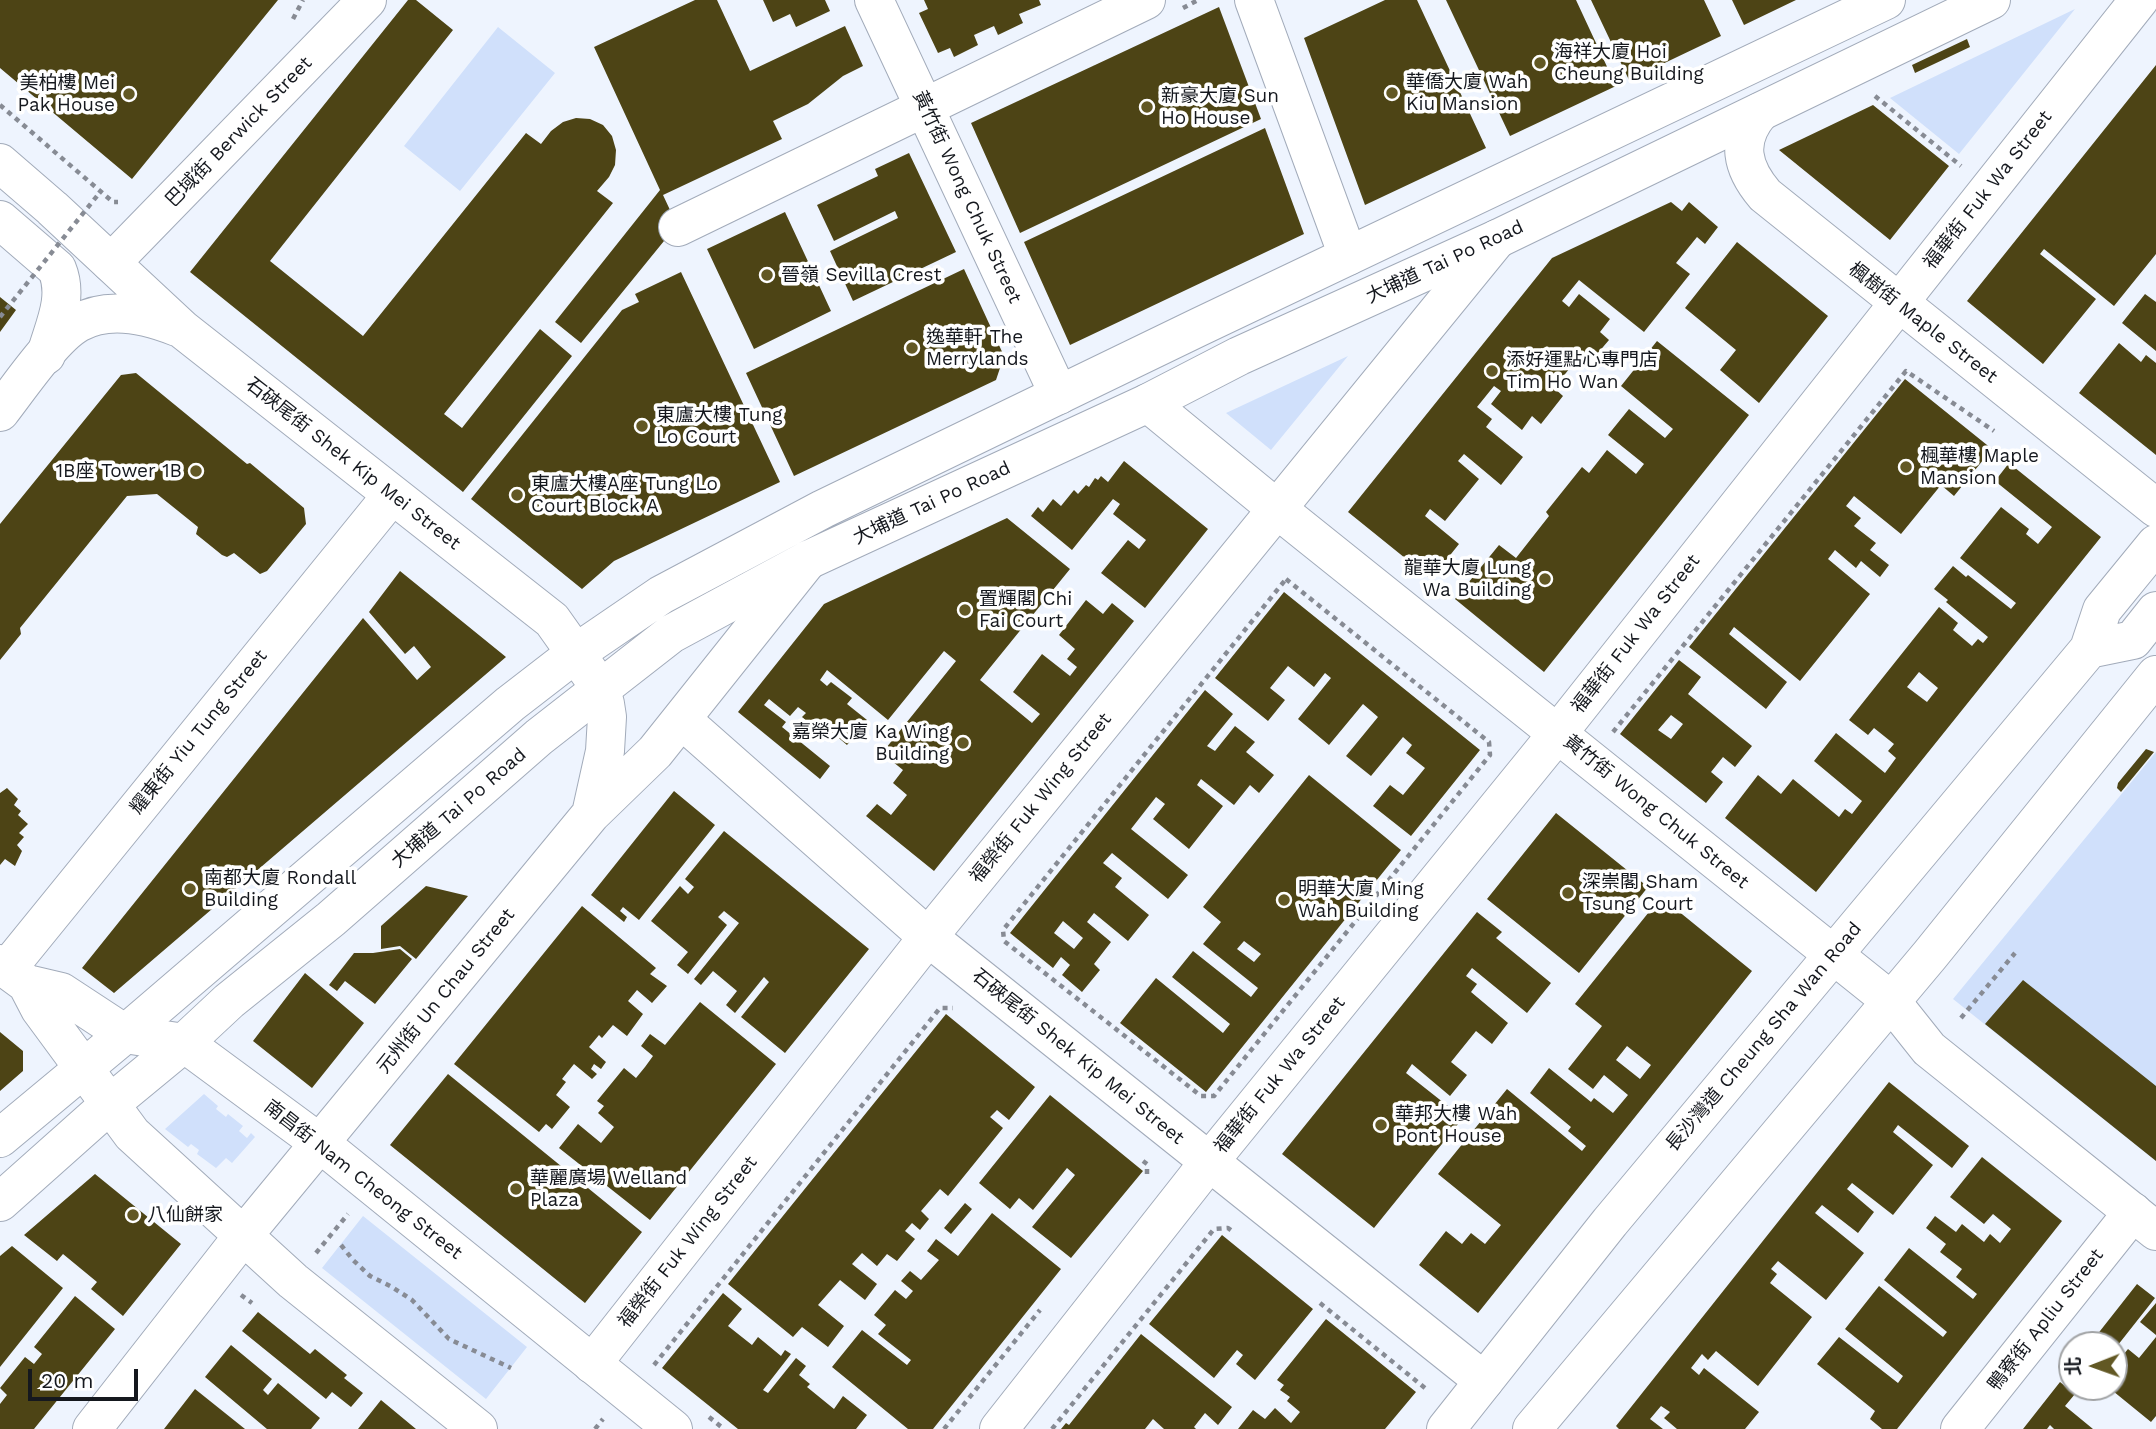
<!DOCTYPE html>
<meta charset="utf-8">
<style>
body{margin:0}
#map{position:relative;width:2156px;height:1429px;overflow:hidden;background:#eef4fe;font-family:"Work Sans","Noto Sans TC",sans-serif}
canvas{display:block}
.north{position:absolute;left:2058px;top:1331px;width:70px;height:70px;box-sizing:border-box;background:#fff;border:2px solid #a1a3a5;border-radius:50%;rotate:269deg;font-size:19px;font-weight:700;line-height:28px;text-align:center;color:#15181e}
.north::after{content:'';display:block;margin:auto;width:24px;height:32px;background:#625824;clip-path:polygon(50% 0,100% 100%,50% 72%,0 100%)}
.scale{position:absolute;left:28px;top:1369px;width:110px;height:32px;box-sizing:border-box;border:4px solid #15181e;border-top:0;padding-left:9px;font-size:21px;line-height:24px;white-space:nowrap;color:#15181e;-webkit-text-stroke:5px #fff;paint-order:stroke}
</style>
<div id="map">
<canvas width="2156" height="1429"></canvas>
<div class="north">北</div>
<div class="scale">20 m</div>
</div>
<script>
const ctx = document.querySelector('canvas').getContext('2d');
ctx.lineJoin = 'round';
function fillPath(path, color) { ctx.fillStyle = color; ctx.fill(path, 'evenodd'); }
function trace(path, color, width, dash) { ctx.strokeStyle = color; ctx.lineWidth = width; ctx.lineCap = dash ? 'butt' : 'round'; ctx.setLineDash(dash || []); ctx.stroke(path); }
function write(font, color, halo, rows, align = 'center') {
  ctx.font = font + ' "Work Sans","Noto Sans TC",sans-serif'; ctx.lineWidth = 7; ctx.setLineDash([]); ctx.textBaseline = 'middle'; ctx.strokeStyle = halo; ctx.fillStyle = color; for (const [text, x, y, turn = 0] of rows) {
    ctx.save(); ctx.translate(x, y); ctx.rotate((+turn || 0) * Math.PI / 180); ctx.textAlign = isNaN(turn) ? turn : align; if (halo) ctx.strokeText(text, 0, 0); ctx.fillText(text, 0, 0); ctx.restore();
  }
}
fillPath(new Path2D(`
 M2075,9L1959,154L1890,98Z
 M498,27L555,73L460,191L404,146Z
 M1348,356L1271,450L1226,413Z
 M2156,752V1161L1953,999Z
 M204,1094L218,1106L216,1109L226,1117L228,1114L243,1126L239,1131L247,1138L251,1133L255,1137L232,1163L226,1158L216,1168L197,1154L199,1150L191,1144L188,1147L165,1129Z
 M363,1216L527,1347L486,1399L322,1268Z`), '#d0e0fb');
fillPath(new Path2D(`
 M0,0H278L132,179L0,68Z
 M408,0H416L453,30L270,261L363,336L526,133L541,144L551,131L563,122L576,118L590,119L603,125L612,136L616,150L615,165L609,177L597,191L613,203L444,414L462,428L540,329L572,356L463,492L190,272Z
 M695,0H717L750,71L845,26L863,66L843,76L808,104L773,121L782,139L663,195L677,225L581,343L555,322L660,190L594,47Z
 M763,0H825L830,11L796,27L790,14L773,22Z
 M924,0H1039L1041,5L1019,14L1023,23L998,35L994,26L974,35L978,45L954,57L950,48L938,53L919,13L928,9Z
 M1385,0H1417L1486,148L1365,205L1304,38Z
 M1446,0H1576L1616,86L1510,136Z
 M1591,0H1704L1721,36L1629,80Z
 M1732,0H1796L1744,25Z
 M1219,7L1261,119L1020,233L971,123Z
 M1967,39L1970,47L1915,73L1912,65Z
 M2156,65V254L2114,306L2044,249L2040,254L2096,299L2043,364L1967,301Z
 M1873,105L1949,166L1890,240L1779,150Z
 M1265,128L1304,234L1070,345L1024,242Z
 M909,153L956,252L853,301L830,251L898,218L895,211L834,241L817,205L878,176L875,169Z
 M1671,202L1682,211L1689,202L1718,227L1705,244L1697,237L1676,263L1690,274L1644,332L1579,280L1562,301L1569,307L1579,294L1610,319L1600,332L1609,340L1586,367L1577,359L1554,388L1563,396L1541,424L1532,416L1522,430L1491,404L1501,391L1494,386L1477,407L1492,419L1486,427L1523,457L1501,485L1464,454L1458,461L1479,479L1445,521L1430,509L1425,516L1459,544L1431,579L1348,512L1552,258Z
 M785,212L831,311L754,349L707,249Z
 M1737,242L1828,316L1759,403L1720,370L1736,350L1685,308Z
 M964,269L1004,356L996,380L794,476L746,373Z
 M681,272L780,482L614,561L582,589L471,499L622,310L639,302L635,294Z
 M2145,294L2156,302V351L2122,323Z
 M0,297L16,310L0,332Z
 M1657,341L1749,415L1544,672L1455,599L1499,545L1516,558L1549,516L1546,512L1582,467L1589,473L1607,450L1636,474L1644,464L1608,435L1629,409L1665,438L1673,429L1621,386Z
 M2119,343L2141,362L2146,355L2156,363V455L2079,393Z
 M136,373L247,464L250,463L304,508L306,524L267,571L260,574L234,553L227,557L222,555L196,534L198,527L157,494L127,496L20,628L21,634L0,660V524L121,375Z
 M1905,379L1992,449L1954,496L1941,485L1901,534L1854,496L1846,506L1861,518L1854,526L1876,543L1870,550L1889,565L1880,577L1861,561L1856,568L1835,550L1828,559L1870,594L1800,681L1734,627L1729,634L1787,682L1766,709L1689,647Z
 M1124,461L1208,529L1145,608L1101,573L1128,540L1139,549L1146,540L1113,514L1120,504L1113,499L1072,550L1031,516L1038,507L1043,512L1053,499L1061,506L1074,490L1078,494L1086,485L1089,487L1095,478L1098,480L1101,476L1108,482Z
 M2009,463L2101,537L1816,892L1725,818L1758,775L1781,794L1793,779L1839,817L1845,809L1852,814L1862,801L1814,761L1836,733L1885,773L1896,758L1888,751L1894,744L1874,728L1868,735L1849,720L1939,607L1958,623L1953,630L1972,646L1978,639L1983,643L1988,637L1946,602L1948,600L1934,589L1953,566L1966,577L1968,575L2011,609L2016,603L1960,558L2001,507L2029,529L2026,534L2038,544L2052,527L1995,481ZM1919,672L1938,688L1927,702L1907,687Z
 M1007,518L1070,569L980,680L1032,723L1040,714L1013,692L1042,654L1070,676L1077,667L1067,659L1075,649L1059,635L1086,600L1103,614L1112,603L1134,621L934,871L866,816L877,804L891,815L907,795L893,783L903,770L882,753L956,661L944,651L888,720L827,670L820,680L827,686L831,682L852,698L847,704L867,720L847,745L827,728L822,734L802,717L806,713L798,707L790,716L769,699L764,705L786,722L782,727L830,766L820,779L738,712L824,604Z
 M400,571L506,657L114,993L82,968L363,618L417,680L431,667L414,646L405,654L369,612Z
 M1284,592L1480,750L1411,836L1373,806L1390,785L1403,795L1425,768L1406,753L1412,745L1403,737L1371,776L1346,756L1378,717L1363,704L1329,745L1298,719L1331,678L1325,673L1314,687L1288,666L1270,688L1285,700L1268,721L1215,678Z
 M1679,660L1701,677L1688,694L1752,746L1735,767L1723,757L1711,772L1723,782L1706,803L1620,734ZM1671,715L1683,724L1671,739L1658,730Z
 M1205,690L1233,714L1207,746L1215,751L1235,726L1255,742L1246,752L1274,775L1259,793L1250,785L1234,805L1201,779L1197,785L1223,806L1189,849L1153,819L1165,804L1156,797L1131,829L1188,875L1168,899L1112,853L1103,863L1122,878L1115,887L1149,915L1128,941L1094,913L1087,922L1111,942L1094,964L1100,970L1082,992L1062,975L1070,965L1061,957L1053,968L1010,933ZM1063,921L1083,938L1074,949L1054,933Z
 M2146,749L2154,752L2121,792L2117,788L2118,783Z
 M1309,775L1401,850L1206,1092L1120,1023L1156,978L1223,1033L1230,1024L1172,977L1193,951L1251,997L1258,988L1203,944L1221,922L1203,907ZM1244,941L1261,954L1254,962L1237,949Z
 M7,788L18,799L14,805L21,811L18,815L28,824L19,833L24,837L17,845L22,851L15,866L5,859L0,865V793Z
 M674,791L715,825L639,920L623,907L620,911L627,917L624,922L591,895Z
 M1556,813L1648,887L1579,973L1487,899Z
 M724,831L869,949L785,1053L741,1017L769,982L764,977L735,1013L726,1005L737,991L713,971L701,985L694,979L739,923L724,911L718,917L727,925L688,974L677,965L688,952L651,921L680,886L688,894L694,887L685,879Z
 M426,886L468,896L416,959L400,946L381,949V926Z
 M1661,897L1752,971L1478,1313L1419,1265L1446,1231L1462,1244L1471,1233L1485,1244L1501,1225L1438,1174L1507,1089L1582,1151L1586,1146L1568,1131L1571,1127L1530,1093L1549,1068L1591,1102L1594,1098L1613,1113L1628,1095L1604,1075L1593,1089L1568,1069L1602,1026L1575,1004ZM1627,1046L1651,1065L1640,1079L1616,1060Z
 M582,906L656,968L650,974L667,986L652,1003L637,990L628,1001L643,1014L627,1036L613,1025L602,1038L599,1035L589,1047L606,1062L601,1069L594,1064L591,1069L597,1074L592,1079L574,1064L562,1079L566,1082L556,1095L570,1107L552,1129L546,1124L539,1132L454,1064Z
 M1477,912L1502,932L1496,938L1551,983L1527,1013L1472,968L1466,976L1477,984L1471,992L1508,1023L1492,1044L1476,1031L1451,1062L1467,1075L1450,1096L1412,1064L1406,1073L1463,1118L1374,1228L1282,1154Z
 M400,949L412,959L375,1004L345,981L337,991L329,985L354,953H373Z
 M305,973L364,1023L312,1088L253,1041Z
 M2023,980L2156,1086V1161L1985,1024Z
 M700,1002L776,1064L650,1220L559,1148L578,1124L601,1143L614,1127L598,1113L604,1106L597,1101L624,1068L636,1078L645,1067L653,1056L641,1046L650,1034L665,1045Z
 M946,1014L1035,1087L1009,1120L997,1110L990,1117L1003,1128L948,1196L940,1189L921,1211L929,1219L920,1230L912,1223L905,1231L915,1239L897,1261L887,1254L877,1266L862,1253L852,1264L877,1284L865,1300L840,1280L818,1305L844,1326L828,1347L802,1327L793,1337L728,1284Z
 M0,1032L23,1051V1071L0,1091Z
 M448,1074L642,1232L585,1303L390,1145Z
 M1889,1082L1969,1146L1952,1168L1898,1125L1893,1132L1933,1165L1893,1215L1852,1183L1847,1189L1874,1212L1858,1233L1822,1205L1815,1213L1864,1253L1826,1300L1778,1261L1771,1269L1777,1274L1770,1283L1812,1317L1758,1386L1716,1351L1708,1360L1702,1354L1691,1368L1699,1375L1704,1368L1759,1412L1745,1429H1677L1664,1418L1670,1412L1661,1406L1650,1419L1663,1429H1619L1616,1426Z
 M1050,1095L1143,1171L1071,1258L1032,1227L1075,1175L1067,1168L1033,1210L1019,1198L1010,1209L979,1183Z
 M1982,1157L2062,1221L1897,1429H1882L1870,1419L1875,1411L1817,1364L1839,1337L1898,1383L1903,1376L1845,1329L1879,1286L1943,1337L1947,1332L1884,1280L1909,1248L1973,1299L1977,1294L1956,1277L1962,1269L1940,1252L1946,1244L1926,1228L1935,1216L1956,1232L1962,1224L1984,1242L1990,1234L2000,1243L2011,1229L1993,1214L1984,1224L1950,1197Z
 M95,1174L181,1244L123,1316L91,1289L97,1282L63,1254L57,1261L24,1235Z
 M965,1203L972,1209L951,1234L944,1228Z
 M992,1213L1061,1269L933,1429H908L832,1367L862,1330L907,1365L911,1360L878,1334L886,1325L874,1315L895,1290L906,1299L913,1291L901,1281L910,1271L921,1280L939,1260L927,1251L936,1239L958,1256Z
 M1222,1235L1313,1309L1255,1380L1236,1364L1243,1355L1237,1350L1214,1378L1149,1324Z
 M12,1246L63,1288L0,1367V1256Z
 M2137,1284L2155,1298L2114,1350V1345H2089Z
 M723,1293L742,1309L728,1326L752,1345L758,1337L781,1356L785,1350L791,1354L763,1390L768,1393L796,1358L806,1366L799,1375L810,1384L807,1387L834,1409L843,1396L867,1415L856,1429H738L662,1368Z
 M75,1296L115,1329L34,1429H0V1404L7,1395L0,1388L25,1357L34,1364L42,1354L34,1347Z
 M2156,1303V1335L2140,1322Z
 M258,1312L310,1354L315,1349L347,1375L344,1378L363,1393L351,1407L332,1392L326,1399L242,1331Z
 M1326,1319L1416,1392L1385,1429H1238L1253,1410L1265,1419L1275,1408L1291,1423L1300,1412L1287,1401L1290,1397L1280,1390L1284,1385L1277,1380Z
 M1141,1334L1232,1407L1218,1425L1205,1413L1194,1427L1196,1429H1164L1153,1419L1145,1429H1061L1066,1423L1069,1425Z
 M2156,1337V1416L2151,1422L2108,1387H2114V1366L2128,1349L2139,1358Z
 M231,1345L272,1379L263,1390L268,1395L278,1383L320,1418L311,1429H267L205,1377Z
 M2060,1382L2075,1394L2065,1406L2093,1429H2054L2050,1425L2047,1429H2023Z
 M195,1389L245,1429H164Z
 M381,1400L416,1429H358Z`), '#4d4415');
const street = new Path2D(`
 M874,0L1059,395
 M1254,0L1348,256
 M1760,112C1735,141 1742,168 1765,195L2156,508
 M0,220L57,269C69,298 54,326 46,355
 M678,227L1146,0
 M111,263L367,0
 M682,720L928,937L1484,1381
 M7,969L392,495
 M592,1364L928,937L1497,239
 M999,1429L1209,1162L1558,733L2139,0
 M1960,1429L2133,1212`);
const secondary = new Path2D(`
 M0,163L52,208L182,329L552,620L601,689L605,704L607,717L605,751L591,814
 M1148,403L1277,509L1890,1000L1929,1049L2156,1231
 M0,412C18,389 53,337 78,323C108,306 147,315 177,327
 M0,964L27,984L61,992L125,1034L184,1043L321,1144L673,1429
 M27,984L40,1009L132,1134L293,1281L478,1429
 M92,1429L243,1236L591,814L655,752L808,560`);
const primary = new Path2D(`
 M2089,649L2133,640L2156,611
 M0,1138L125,1034L510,704L576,653L661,595L823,509L1199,327L1886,0
 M0,1202L110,1104L184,1043L229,1001L331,919L539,737L671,634L808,560L1148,403L1239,356L1497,239L1991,0
 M1446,1429L1610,1222L2089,649L2102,610L2156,544
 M1532,1429L1930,955L2156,675`);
trace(street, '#a2abba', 40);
trace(secondary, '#a2abba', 40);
trace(primary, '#a2abba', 40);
trace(new Path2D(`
 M1183,8L1198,0
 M293,19L303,0
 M1875,96L1961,166
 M0,105L113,202H118
 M1286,579L1489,742L1490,755L1214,1096H1201L1004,941L1003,930Z
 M1613,732L1906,371L1994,431
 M1961,1018L2015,953
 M1143,1161L1147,1164V1177
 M341,1245L353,1260L370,1276L392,1287L412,1300L449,1339L511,1368
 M316,1253L348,1214
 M241,1295L252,1303
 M1320,1303L1425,1388
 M654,1365L940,1008H953
 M709,1417L724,1429
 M595,1429L603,1419
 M944,1429L1040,1310
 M1052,1429L1214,1229L1228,1228L1232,1231`), '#878b94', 4.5, [5, 5]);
trace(street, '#fff', 38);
trace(secondary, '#fff', 38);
trace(primary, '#fff', 38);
trace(new Path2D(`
 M0,317L97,196`), '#878b94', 4.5, [5, 5]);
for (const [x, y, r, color] of [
 [1540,63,7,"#625824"],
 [1392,93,7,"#625824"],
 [129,94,7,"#625824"],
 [1147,107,7,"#625824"],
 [767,275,7,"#625824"],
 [912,348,7,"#625824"],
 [1492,371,7,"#625824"],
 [642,426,7,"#625824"],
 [1906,467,7,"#625824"],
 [196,471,7,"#625824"],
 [517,495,7,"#625824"],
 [1545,579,7,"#625824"],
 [965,610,7,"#625824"],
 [963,743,7,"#625824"],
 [190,889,7,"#625824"],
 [1568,893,7,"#625824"],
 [1284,900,7,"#625824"],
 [1381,1125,7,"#625824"],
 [516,1189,7,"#625824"],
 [133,1215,7,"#625824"]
]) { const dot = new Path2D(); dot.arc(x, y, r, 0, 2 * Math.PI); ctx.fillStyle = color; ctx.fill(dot); trace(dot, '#fff', 2.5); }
write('19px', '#15181e', '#fff', [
 ["海祥大廈 Hoi",1554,52],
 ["Cheung Building",1554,74],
 ["華僑大廈 Wah",1406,82],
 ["Kiu Mansion",1406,104],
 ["美柏樓 Mei",115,83,"right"],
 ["Pak House",115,105,"right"],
 ["新豪大廈 Sun",1161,96],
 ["Ho House",1161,118],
 ["晉嶺 Sevilla Crest",781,275],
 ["逸華軒 The",926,337],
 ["Merrylands",926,359],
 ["添好運點心專門店",1506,360],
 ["Tim Ho Wan",1506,382],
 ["東廬大樓 Tung",656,415],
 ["Lo Court",656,437],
 ["楓華樓 Maple",1920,456],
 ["Mansion",1920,478],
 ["1B座 Tower 1B",182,471,"right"],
 ["東廬大樓A座 Tung Lo",531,484],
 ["Court Block A",531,506],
 ["龍華大廈 Lung",1531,568,"right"],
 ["Wa Building",1531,590,"right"],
 ["置輝閣 Chi",979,599],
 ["Fai Court",979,621],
 ["嘉榮大廈 Ka Wing",949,732,"right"],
 ["Building",949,754,"right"],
 ["南都大廈 Rondall",204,878],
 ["Building",204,900],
 ["深崇閣 Sham",1582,882],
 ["Tsung Court",1582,904],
 ["明華大廈 Ming",1298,889],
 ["Wah Building",1298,911],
 ["華邦大樓 Wah",1395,1114],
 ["Pont House",1395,1136],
 ["華麗廣場 Welland",530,1178],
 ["Plaza",530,1200],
 ["八仙餅家",147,1215]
], 'left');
write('19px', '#15181e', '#fff', [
 ["巴域街 Berwick Street",239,132,-46],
 ["福華街 Fuk Wa Street",1988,190,-52],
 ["黃竹街 Wong Chuk Street",967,197,65],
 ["大埔道 Tai Po Road",1445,262,-25],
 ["楓樹街 Maple Street",1923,323,38],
 ["石硤尾街 Shek Kip Mei Street",353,464,38],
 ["大埔道 Tai Po Road",932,503,-25],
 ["福華街 Fuk Wa Street",1636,634,-52],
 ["耀東街 Yiu Tung Street",199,732,-51],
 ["福榮街 Fuk Wing Street",1041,798,-51],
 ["大埔道 Tai Po Road",459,808,-41],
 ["黃竹街 Wong Chuk Street",1656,812,39],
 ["元州街 Un Chau Street",446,991,-51],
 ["長沙灣道 Cheung Sha Wan Road",1764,1037,-50],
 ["石硤尾街 Shek Kip Mei Street",1078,1057,39],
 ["福華街 Fuk Wa Street",1280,1075,-51],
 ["南昌街 Nam Cheong Street",363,1180,38],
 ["福榮街 Fuk Wing Street",688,1242,-52],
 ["鴨寮街 Apliu Street",2046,1320,-52]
]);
</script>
